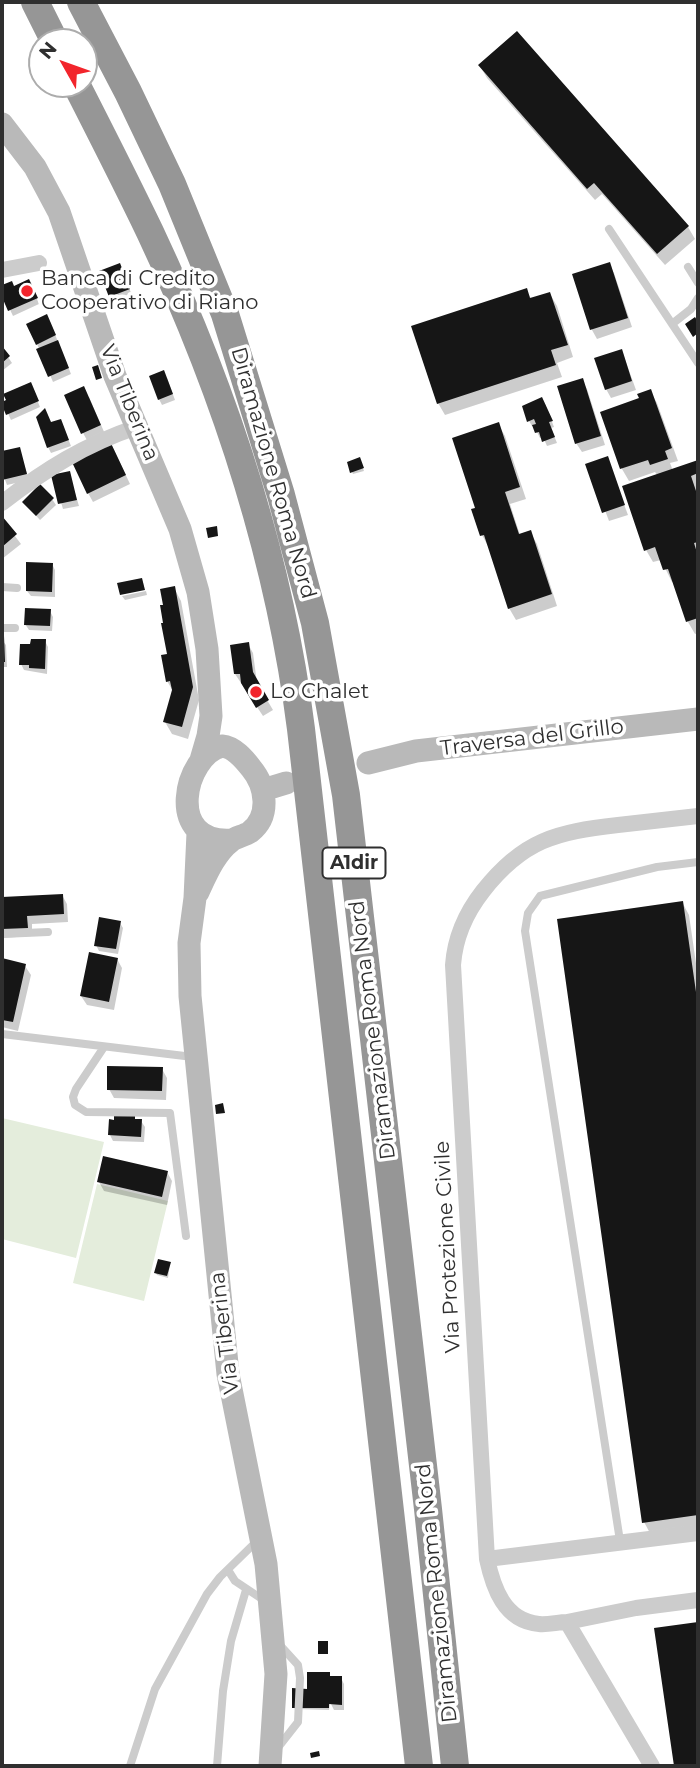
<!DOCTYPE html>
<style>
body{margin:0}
#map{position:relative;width:700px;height:1768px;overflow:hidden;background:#fff;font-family:Montserrat,sans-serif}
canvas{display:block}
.frame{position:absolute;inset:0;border:4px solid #2f2f2f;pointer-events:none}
.north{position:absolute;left:28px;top:28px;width:70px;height:70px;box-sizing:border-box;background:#fff;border:2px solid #acacac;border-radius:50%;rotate:310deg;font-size:19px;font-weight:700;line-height:28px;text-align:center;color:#2f2f2f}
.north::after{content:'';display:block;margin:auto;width:24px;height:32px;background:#f2252c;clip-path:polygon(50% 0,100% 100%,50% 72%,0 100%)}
</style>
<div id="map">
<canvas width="700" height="1768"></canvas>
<div class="frame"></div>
<div class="north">N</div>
</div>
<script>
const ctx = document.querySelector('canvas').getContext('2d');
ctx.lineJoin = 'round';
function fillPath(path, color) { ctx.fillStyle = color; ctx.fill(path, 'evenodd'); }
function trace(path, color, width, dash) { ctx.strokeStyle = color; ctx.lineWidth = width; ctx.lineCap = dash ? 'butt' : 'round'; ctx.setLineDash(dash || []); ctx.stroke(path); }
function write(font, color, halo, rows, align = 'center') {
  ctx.font = font + ' Montserrat,sans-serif'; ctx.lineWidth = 7; ctx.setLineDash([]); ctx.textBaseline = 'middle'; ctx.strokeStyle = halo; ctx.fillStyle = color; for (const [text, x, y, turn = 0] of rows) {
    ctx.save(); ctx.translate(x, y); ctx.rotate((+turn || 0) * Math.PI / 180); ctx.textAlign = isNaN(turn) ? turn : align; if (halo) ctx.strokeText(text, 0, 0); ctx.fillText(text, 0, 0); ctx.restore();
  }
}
fillPath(new Path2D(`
 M2,1118L104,1142L76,1258L2,1239Z
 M97,1184L168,1201L144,1301L73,1283Z`), '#e4eddc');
fillPath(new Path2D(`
 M517,33L688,227L695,239L665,265L602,194L595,200L487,78L480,66Z
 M609,264L614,273L632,327L597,339L592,330L574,275Z
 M122,271L132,295L114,302L101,272Z
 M11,283L14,288L32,287L39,304L13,316L2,293V287Z
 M526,290L532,300L550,294L557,306L573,357L557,363L562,377L445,415L438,403Z
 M50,322L71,374L53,382L37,344Z
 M2,348L12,363L2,371Z
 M622,351L636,390L611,398L606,389Z
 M167,378L175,400L162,405L159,399Z
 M582,380L587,389L605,445L582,452L576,443Z
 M33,390L40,407L11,420L3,403Z
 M650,391L657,403L678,461L670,463L673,471L698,462V633L695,634L688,622L674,581L672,582L661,560L653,562L646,550L658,476L655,472L629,481L622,469L603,413L641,400Z
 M89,397L105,434L88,442L83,433Z
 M545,404L554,427L551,428L557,443L547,446L543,437L540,438L534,426H532L529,421Z
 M61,421L71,446L51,453L48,447L51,424Z
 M498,424L505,436L526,499L510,504L520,535L530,532L537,544L557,606L516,620L509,608L489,548L482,535L478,509Z
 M19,449L29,480L7,485L2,472V453Z
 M114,450L130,484L93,502L88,493Z
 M607,459L628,515L609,521L588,465Z
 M360,461L364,471L353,474L352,472Z
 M69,473L79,506L63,509L53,476Z
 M52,499L56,505L40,520L28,507Z
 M2,519L21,544L2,559Z
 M52,564L55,570V597L31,596L27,591Z
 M174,588L181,601L199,700L188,739L172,734L165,722L173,691L167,681Z
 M146,591L147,595L125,600L122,596Z
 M50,611L53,617L52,631L29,630L25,624Z
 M2,640L6,645L7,667H2Z
 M45,641L48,647L47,674L24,670L21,664L32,646Z
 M248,644L253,653L257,683L273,710L263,716L235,674Z
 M62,895L67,904L68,922L32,924V936L2,938V899Z
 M682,902L689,915L698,977V1528L651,1535L644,1522Z
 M120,923L123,928L118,954L99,951L96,945Z
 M117,959L122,968L114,1010L87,1005L81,996Z
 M2,960L25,966L31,975L18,1031L2,1027Z
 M162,1069L167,1078L166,1100L114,1098L109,1089Z
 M115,1121H141L145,1127L144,1142L113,1141L110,1135Z
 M167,1172L172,1181L167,1205L104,1191L99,1182Z
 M170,1264L168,1278L157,1275L156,1273Z
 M698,1624V1766H675L656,1630Z
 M330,1676L341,1678L344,1684V1710H334L330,1702L329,1710L295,1709L294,1707L309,1691Z`), '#0003');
fillPath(new Path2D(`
 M517,31L689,226L657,254L594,183L587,189L478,65Z
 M610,262L628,318L590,330L572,274Z
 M120,263L130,289L109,297L99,271Z
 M29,279L38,298L8,311L2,297V285L12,281L14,286Z
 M527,288L530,298L550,292L568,345L551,350L556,365L437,404L411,326Z
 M47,314L56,335L36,345L26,324Z
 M695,317L698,322V333L693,337L685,324Z
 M58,340L69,368L48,377L36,349Z
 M2,346L10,356L2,363Z
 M622,349L632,381L605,390L594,358Z
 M98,365L102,378L96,380L92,367Z
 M164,370L173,394L158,400L149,376Z
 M583,378L601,436L575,444L557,386Z
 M31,382L39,401L6,415L2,405V402L6,400L3,394Z
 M84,386L101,425L81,434L64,395Z
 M651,389L672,448L665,451L668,459L650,465L648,460L620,469L600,412L639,398L637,394Z
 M542,397L553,421L549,422L555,437L542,442L539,432L535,433L532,425L536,424L534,419L527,422L522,406Z
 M45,408L51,422L61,419L69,440L47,448L36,417Z
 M499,422L520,487L505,492L519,534L531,530L552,594L508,609L484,535L480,536L471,509L475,508L452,438Z
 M109,439L126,475L87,494L71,460Z
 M20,447L27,474L2,480V451Z
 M608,456L625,505L602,513L585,464Z
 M360,457L364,468L350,473L347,462Z
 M698,460V473L691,476L698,497V542L694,543L698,556V618L686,622L668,569L663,570L655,547L644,551L622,486Z
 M70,471L77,500L58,504L51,475Z
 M40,484L54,498L36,516L22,502Z
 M2,516L17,534L2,547Z
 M217,526L218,536L208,538L206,528Z
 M26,562L53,563L52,592L26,591Z
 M142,578L145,590L120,595L117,583Z
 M175,586L193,687L182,727L163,722L172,690L170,681L166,682L161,655L167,654L161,623H163L160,605H163L160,589Z
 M25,608L51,609L50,626L24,625Z
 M2,636H4L5,662H2Z
 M31,639H46L45,669L29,668V665H19L20,644H30Z
 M249,642L253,672L269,700L256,708L241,683L240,674H234L230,645Z
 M63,894L64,914L27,916L28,928L2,929V897Z
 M683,901L698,1006V1515L642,1523L557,919Z
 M99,917L121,921L116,949L94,946Z
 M89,952L118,958L109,1002L80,996Z
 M2,958L26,964L13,1022L2,1020Z
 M107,1066L163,1067L162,1091L107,1090Z
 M223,1103L225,1113L216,1114L215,1105Z
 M114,1114L135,1115V1119H142L141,1137L108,1135L109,1119L114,1120Z
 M103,1156L168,1171L162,1197L97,1182Z
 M158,1259L171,1262L167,1276L154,1273Z
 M698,1622V1764L674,1766L654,1628Z
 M318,1641H328V1654H318Z
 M307,1672H330V1676H342V1705L329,1704V1708H292V1688L307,1689Z
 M319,1751L320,1756L311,1758L310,1753Z`), '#161616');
trace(new Path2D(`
 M609,229L698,363
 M688,267L698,283
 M672,324L691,309L698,298
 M2,587L17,588
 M2,628H15
 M2,934L48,932
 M2,1034L193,1057
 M104,1047L76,1089L73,1097L75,1105L86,1112L170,1113L186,1236
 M620,1541L525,931L528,913L540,896L657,867L698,862
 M228,1570L235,1581L265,1601
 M276,1750L298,1722L300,1678L298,1665L278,1643
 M130,1766L155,1689L207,1594L220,1577L257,1541
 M217,1766L223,1691L231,1641L246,1590`), '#ccc', 8);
trace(new Path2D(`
 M2,270L39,263
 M2,503C44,470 86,444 137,427
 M487,1559L698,1533
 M567,1622L636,1608L698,1600
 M652,1766L567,1622C558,1622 548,1625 539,1624C504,1621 493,1587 487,1559L453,965C455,937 465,914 483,891C523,840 556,832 618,825C645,822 671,819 698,816`), '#ccc', 16);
trace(new Path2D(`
 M2,124L35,167L59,212L115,376L180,529L198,592L207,649L211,716L208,736L201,760
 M368,763L416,751L698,719
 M263,790L286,783
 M198,833L195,898L189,943L190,996L228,1374L266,1564L276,1674L270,1766
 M198,892C206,875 215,853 231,841C236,837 244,836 250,832C271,816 266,786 251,768C244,759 234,747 222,746C184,755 164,845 232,840`), '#b9b9b9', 23);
trace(new Path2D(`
 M35,2L55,42
 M81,2L128,92L172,184L225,314L281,495L315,623L346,795L428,1509L455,1766
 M76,84C101,133 126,182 150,232C224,389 279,556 301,729L419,1766`), '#969696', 28);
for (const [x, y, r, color] of [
 [27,291,7,"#f2252c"],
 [256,692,7,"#f2252c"]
]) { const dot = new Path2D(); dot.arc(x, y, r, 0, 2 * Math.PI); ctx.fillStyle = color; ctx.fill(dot); trace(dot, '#fff', 2.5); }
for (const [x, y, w] of [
 [354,863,63]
]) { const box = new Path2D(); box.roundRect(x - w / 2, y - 15.5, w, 31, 5); ctx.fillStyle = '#fff'; ctx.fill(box); trace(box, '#2f2f2f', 2); }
write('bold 19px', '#2f2f2f', null, [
 ["A1dir",354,863]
]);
write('21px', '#2f2f2f', '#fff', [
 ["Banca di Credito",41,279],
 ["Cooperativo di Riano",41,303],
 ["Lo Chalet",270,692]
], 'left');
write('21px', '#2f2f2f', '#fff', [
 ["Via Tiberina",129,403,68],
 ["Diramazione Roma Nord",273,473,74],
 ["Traversa del Grillo",532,738,-7],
 ["Diramazione Roma Nord",373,1030,-97],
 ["Via Protezione Civile",448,1247,-93],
 ["Via Tiberina",225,1333,-97],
 ["Diramazione Roma Nord",437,1593,-96]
]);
</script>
